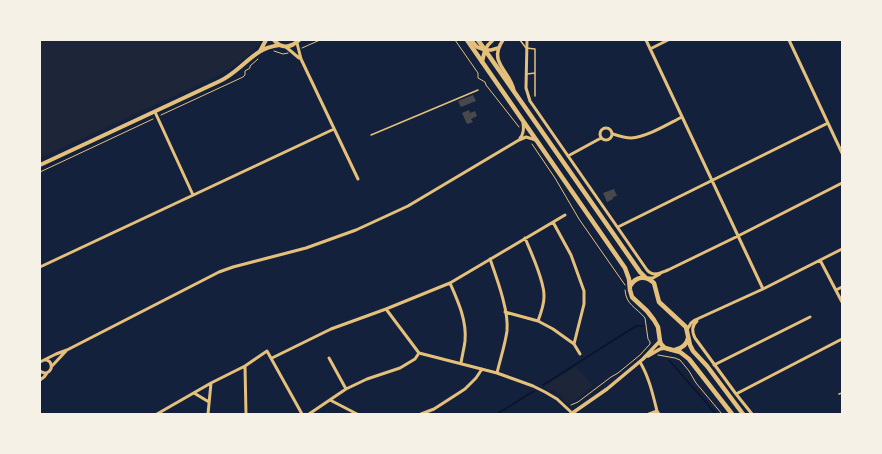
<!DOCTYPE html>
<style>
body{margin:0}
#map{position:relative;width:882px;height:454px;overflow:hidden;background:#14213d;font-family:Mulish,sans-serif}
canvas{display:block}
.frame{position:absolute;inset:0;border:41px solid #f6f1e7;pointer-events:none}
</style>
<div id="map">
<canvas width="882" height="454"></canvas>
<div class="frame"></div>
</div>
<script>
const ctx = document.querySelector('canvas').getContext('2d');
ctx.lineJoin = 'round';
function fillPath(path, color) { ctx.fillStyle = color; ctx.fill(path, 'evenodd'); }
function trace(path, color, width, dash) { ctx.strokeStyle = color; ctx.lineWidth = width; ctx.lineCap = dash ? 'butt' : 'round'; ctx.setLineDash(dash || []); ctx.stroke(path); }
fillPath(new Path2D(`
 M40,40H262C251,56 234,67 217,76L40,158Z
 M576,367L593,386L569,404L563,400L564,397L553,389L550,391L544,387Z`), '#1d2539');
trace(new Path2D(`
 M669,360L716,414
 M543,385L636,326H644
 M497,414L534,391`), '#0b132b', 1.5);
fillPath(new Path2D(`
 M473,95L476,101L461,107L458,101Z
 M469,110L470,113L475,111L477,116L471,119L473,122L467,124L462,113Z
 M614,189L617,196L613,197V199L607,202L603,193Z`), '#48494c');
trace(new Path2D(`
 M455,40L478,73V78L485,82L486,85L519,127
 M302,48L320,40
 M274,51L283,54L288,53
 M161,115L243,77L245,75V71L250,68V66L258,59
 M532,144L555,178L579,219L625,285
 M40,172L153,119
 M658,355L675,358L680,360L689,371L696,383L722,414
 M571,405L578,402L611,377L618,373L640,355L650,344V342L648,339L645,318C636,307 626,305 625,290`), '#e5c07b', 1);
trace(new Path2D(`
 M520,40L526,48L535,49V96
 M527,74L535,73
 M371,135L478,90
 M839,394L842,393`), '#e5c07b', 1.5);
trace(new Path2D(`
 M527,40L526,88L530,101L647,270C653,277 660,273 668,270
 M646,40L763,289
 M789,40L842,153
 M297,43L301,59L358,179
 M286,47L299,58
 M650,49L668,40
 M155,112L193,195
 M600 134a6 6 0 1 1 12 0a6 6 0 1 1-12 0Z
 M613,134C619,136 625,138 631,138C647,137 668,124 682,117
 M520,138C524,134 524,129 523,123
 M568,156L601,138
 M553,222L571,255L584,291V304L574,344
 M618,227L828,123
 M525,238C531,252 545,282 544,297C544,305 541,313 538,321
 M490,259C497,279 509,311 507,331C505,345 500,360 497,373
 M820,260L842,302
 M40,267L334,129
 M666,271L738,236L842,183
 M648,278H653L660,274
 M450,283C458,301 467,321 465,341C464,349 462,356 461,363
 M836,290L842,287
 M386,309L419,353L497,373L533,386L545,392L557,399L572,413
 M505,312L538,321L553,329L574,344L580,354
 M697,321C691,326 692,332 695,338L736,394L752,414
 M687,330L691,323L695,320L763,289L842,249
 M272,358L331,329L386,309L450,283L565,215
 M329,358L346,389
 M40,362L56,354L67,350L219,272L233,267L306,248L356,230L408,206L519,140L526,137L536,140
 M640,362C649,377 653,395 657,411L659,414
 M714,365L810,317
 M52,366L66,351
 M245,366L246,414
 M40,371C47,376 54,370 50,362L47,360H44
 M40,380L44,377L47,373
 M194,393L209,402
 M736,394L842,339
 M330,400L357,414
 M157,414L211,383L245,366L267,351L302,414
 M208,414L211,383
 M309,414L346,389L367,379L400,368L415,359L419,353
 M421,414L434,409L465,389L476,378L482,369
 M649,414L657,411`), '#e5c07b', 3);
trace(new Path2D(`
 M493,40L488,45L485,50H491L498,48
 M503,40C487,63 511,71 514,91
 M648,356L660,349L665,348
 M571,414L607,389L643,359L660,341`), '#e5c07b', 3.5);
trace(new Path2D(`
 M274,40C281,49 291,48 299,40
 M471,40L477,47L485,50L482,62
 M260,51L266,40
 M40,165L220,81C235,74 245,61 259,52C265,48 273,46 280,45`), '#e5c07b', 4);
trace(new Path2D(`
 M467,40L625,268L629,279L630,290L632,297L647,311L654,320L658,327L660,341L661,344L665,348L680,352L689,359L732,414
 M478,40L640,272L646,278
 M630,286C636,276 646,275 654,283L659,302L686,327L690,345L693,351L707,366L743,414
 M675,350C682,348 687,345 688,338`), '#e5c07b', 4.5);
</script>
